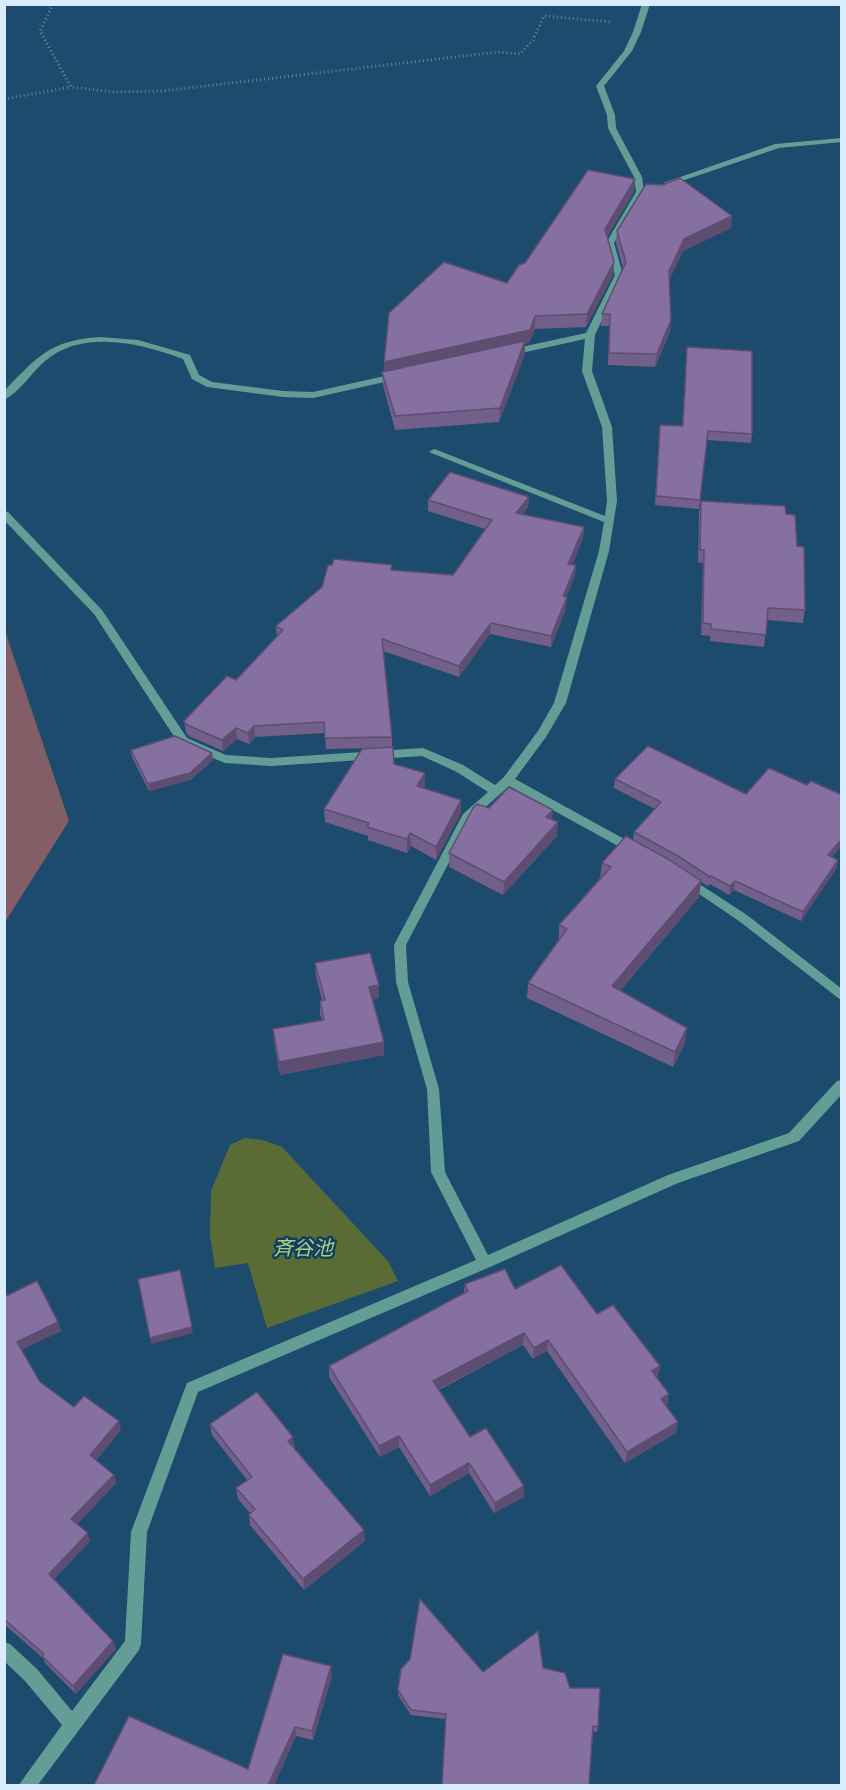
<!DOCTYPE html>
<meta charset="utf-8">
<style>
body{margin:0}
#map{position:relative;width:846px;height:1790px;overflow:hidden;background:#1c4b6e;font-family:"Source Sans 3",sans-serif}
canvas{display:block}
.frame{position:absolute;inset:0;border:6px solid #d9edfe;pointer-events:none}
</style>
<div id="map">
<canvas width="846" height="1790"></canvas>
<div class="frame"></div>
</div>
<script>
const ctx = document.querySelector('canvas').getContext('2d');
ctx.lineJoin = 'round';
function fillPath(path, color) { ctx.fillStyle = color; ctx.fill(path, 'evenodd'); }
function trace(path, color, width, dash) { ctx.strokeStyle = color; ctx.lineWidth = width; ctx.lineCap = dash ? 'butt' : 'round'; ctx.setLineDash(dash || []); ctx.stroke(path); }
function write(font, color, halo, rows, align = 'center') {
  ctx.font = font + ' "Source Sans 3","Noto Sans JP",sans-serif'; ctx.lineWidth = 5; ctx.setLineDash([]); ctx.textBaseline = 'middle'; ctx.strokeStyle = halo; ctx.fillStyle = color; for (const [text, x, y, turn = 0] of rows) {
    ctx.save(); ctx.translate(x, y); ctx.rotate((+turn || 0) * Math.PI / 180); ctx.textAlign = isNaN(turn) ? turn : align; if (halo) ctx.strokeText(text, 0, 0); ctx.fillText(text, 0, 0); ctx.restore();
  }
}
fillPath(new Path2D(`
 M5,631L69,821L5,922H4Z`), '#845e67');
fillPath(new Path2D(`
 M245,1138L263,1140L282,1147L388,1261L398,1281L267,1328L248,1263L215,1268L210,1235L211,1191L230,1145Z`), '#5a6c36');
trace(new Path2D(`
 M53,4L40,31L71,87L113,92L162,91L498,52L520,54L533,40L544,16L612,22
 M4,99L71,87`), '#6186a2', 3, [1, 3]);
fillPath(new Path2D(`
 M642,4H650L641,32L632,51L604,86L615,115L616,128L642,177L644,192L614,243L623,275L595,335L592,371L612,427L617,501L609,551L566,703L546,737L515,779L637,846L639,849L637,852H629L509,786L471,820L406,945L408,982L439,1089L445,1172L488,1255L668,1175L789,1133L837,1081L842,1080V1094L799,1141L678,1183L490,1267L198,1392L147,1532L141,1644L139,1650L37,1786H18L62,1725L25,1681L4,1661V1642L10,1644L37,1669L72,1711L125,1641L131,1532L187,1383L476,1260L431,1172L427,1089L396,982L394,945L463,814L488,792L455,771L422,756L271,766L225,763L179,744L94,614L4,520V511L8,512L102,610L187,738L226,755L271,758L423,748L463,765L495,785L504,777L538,731L554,703L599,551L604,522L429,452L434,449L437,450L605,516L607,501L602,427L582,371L585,339L512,355L507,352L512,349L586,333L615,275L606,243L636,192L634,177L608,128L607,115L596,86L624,51L633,32Z
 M842,138V142L779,148L670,185L663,183L775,144Z
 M100,337L138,340L190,355L199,375L212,382L283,391L313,392L398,373L403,376L398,379L313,398L283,397L207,387L192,379L183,359C141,343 82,329 45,361C32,372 20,392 4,400V391C37,357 50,340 100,337Z
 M687,876L747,915L842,989V1001L739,921L683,883L681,880L683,877Z`), '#639e96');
fillPath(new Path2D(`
 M634,192L607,237L614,262L613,275L586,327L535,329L529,343L525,344V354L499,422L395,430L383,385L382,372L507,283L525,263Z
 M731,228L683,251L669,280L670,332L655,367L608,365L609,326H601L602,314L623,268L616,243L617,231Z
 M687,347L752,434L751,443L707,440L699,509L655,505L659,434L682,426Z
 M529,497L528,507L522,515L584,527L583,538L572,565L575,576L566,596V608L551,647L490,634L459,677L383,651L392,737V747L394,764L425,773V787L424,788L461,813L436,860L411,846L407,853L368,840V836L325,822L324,809L369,748L326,749L325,733L255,737L249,744L237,739L223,751L189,736L186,732L184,721L236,680L277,636L276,626L392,570L453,575L485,529L428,511V500Z
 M701,501L786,514L797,546L805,610L803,623L767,620L764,647L710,641V636L701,635L703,563L698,562L699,513Z
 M131,750L212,753L213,760L190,780L149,791L132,757Z
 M615,779L746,794L807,785L842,795V845L832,857L838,860L836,869L801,921L734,890L729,895L710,884L708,886L701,882L699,897L620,991L685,1044L673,1067L527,998L528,983L559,940V925L600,878L602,863L633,840L634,832L655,809L614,788Z
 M489,808L552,819L557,836L503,895L449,867V853Z
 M315,963L379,998L373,999L384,1042V1055L280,1075L274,1042L273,1029L322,1020L320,1014V1001L322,1000L316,976Z
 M465,1284L515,1289L597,1314L660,1366L657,1378L669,1394L667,1405L666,1406L676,1433L625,1463L547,1351L533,1359L523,1345L439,1390L470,1437L524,1497L494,1513L469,1473L430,1496L399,1447L380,1457L329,1377V1366L464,1293Z
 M4,1297L58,1322L61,1331L21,1350L40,1382L74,1407L121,1430L96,1460L114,1475L116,1483L77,1524L90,1541L54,1579L113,1641L116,1649L76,1694L45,1663L44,1659L4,1624Z
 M210,1424L295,1449L365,1541L304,1590L250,1525L249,1515L250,1513L238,1499L236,1488L247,1480L212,1435Z
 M543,1668L570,1688L598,1727L597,1732L592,1731L589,1785H442L446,1719L411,1715L398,1695V1690L483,1672Z
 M332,1676L313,1740L296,1736L274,1785H94L248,1769Z`), '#72608a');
fillPath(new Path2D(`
 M635,179L634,192L604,242L605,229Z
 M732,216L731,228L683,251L668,283L669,271L684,239Z
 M614,262L613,275L586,327L587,314Z
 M535,316V329L529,343L525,344V354L499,422L500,408L384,374V362Z
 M671,320L670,332L655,367L657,354Z
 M529,497L528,507L515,524L516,513Z
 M584,527L583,538L568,575V564Z
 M576,565L575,576L562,607L563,596Z
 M567,597L566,608L551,647V636Z
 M491,623L490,634L459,677V666Z
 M254,726L255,737L249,744L248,733Z
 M236,728L237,739L223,751L222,740Z
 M212,753L213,760L190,780L149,791L148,784Z
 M425,773V787L417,800V786Z
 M461,800V813L436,860V847Z
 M553,810L552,823L546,817Z
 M558,822L557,836L503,895L504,882Z
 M410,833L411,846L407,853V839Z
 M842,839V845L826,864L828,855Z
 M838,860L836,869L801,921L803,912Z
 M701,881L699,897L610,1002L612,986Z
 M735,881L734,890L729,895L730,886Z
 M379,985V998L370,1000L369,987Z
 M687,1028L685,1044L673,1067L675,1052Z
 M384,1042V1055L280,1075L279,1062Z
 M58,1322L61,1331L19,1351L17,1342Z
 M192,1327L193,1333L151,1344L150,1338Z
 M524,1333L523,1345L433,1392V1381Z
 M548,1340L547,1351L533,1359L534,1348Z
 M660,1366L657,1378L650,1382L652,1371Z
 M669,1394L667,1405L658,1410L661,1399Z
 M119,1421L121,1430L93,1464L90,1455Z
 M678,1422L676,1433L625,1463L627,1452Z
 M399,1436V1447L380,1457L379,1446Z
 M293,1437L295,1449L289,1453L288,1441Z
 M469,1463V1473L430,1496V1485Z
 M114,1475L116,1483L74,1528L71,1519Z
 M524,1486V1497L494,1513L495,1503Z
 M364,1530L365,1541L304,1590L303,1579Z
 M88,1533L90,1541L51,1582L49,1574Z
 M113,1641L116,1649L76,1694L73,1686Z
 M331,1666L332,1676L313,1740L312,1731Z
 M295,1727L296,1736L274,1785H268Z`), '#5d4e71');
const building = new Path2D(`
 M588,170L635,179L605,229L614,262L587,314L535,316L530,330L384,362L389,313L444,262L507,283L519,265L525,263Z
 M680,178L732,216L684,239L669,271L671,320L657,354L609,353L610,314H602L626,262L617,231L646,184L662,185Z
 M525,341L500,408L395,416L382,372Z
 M687,347L752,351V434L708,431L700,500L656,496L660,425L683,426Z
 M450,472L529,497L516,513L584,527L568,564L576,565L563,596L567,597L551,636L491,623L459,666L382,639L392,737L325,738L324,722L254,726L248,733L236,728L222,740L187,725L184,721L227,676L236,680L283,630L276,626L322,587L328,565H332L334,559L392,565L391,570L453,575L492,520L428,500Z
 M701,501L785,506L786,514L795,515L797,546L804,547L805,610L768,608L766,635L711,629V624L703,623L704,550H700Z
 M175,736L212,753L190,773L148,784L131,750Z
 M648,746L746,794L769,768L807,785L811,781L842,795V839L828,855L838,860L803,912L735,881L730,886L711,876L710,877L678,856L634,832L661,802L615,779Z
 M393,747L394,764L425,773L417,786L461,800L436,847L410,833L407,839L367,827L369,823L324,809L362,749Z
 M509,787L553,810L546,817L558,822L504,882L449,853L473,808L477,804L489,808Z
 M626,836L668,859L701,881L612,986L687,1028L675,1052L528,983L567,929L559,925L611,867L602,863Z
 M370,953L379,985L369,987L384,1042L279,1062L273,1029L324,1020L320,1001L325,1000L315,963Z
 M561,1265L597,1314L613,1305L660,1366L652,1371L669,1394L661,1399L678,1422L627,1452L548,1340L534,1348L524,1333L433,1381L470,1437L486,1428L524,1486L495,1503L469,1463L430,1485L399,1436L379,1446L329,1366L468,1291L465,1284L505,1269L515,1289Z
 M180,1270L192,1327L150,1338L138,1279Z
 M37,1281L58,1322L17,1342L40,1382L74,1407L84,1396L119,1421L90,1455L114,1475L71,1519L88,1533L49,1574L113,1641L73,1686L42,1656L44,1654L4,1619V1297Z
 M257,1392L293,1437L288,1441L364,1530L303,1579L249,1515L255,1509L236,1488L252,1477L210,1424Z
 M420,1599L483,1672L538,1631L543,1668L565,1673L570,1688H600L598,1727L593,1726L589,1785H442L446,1714L411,1710L398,1690L401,1669L410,1659Z
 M283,1654L331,1666L312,1731L295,1727L268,1785H94L129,1716L248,1769Z`);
fillPath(building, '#8570a1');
trace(building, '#5d4e71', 1.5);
write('italic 20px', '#afcb7a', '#0f4062', [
 ["斉谷池",303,1251]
]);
</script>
